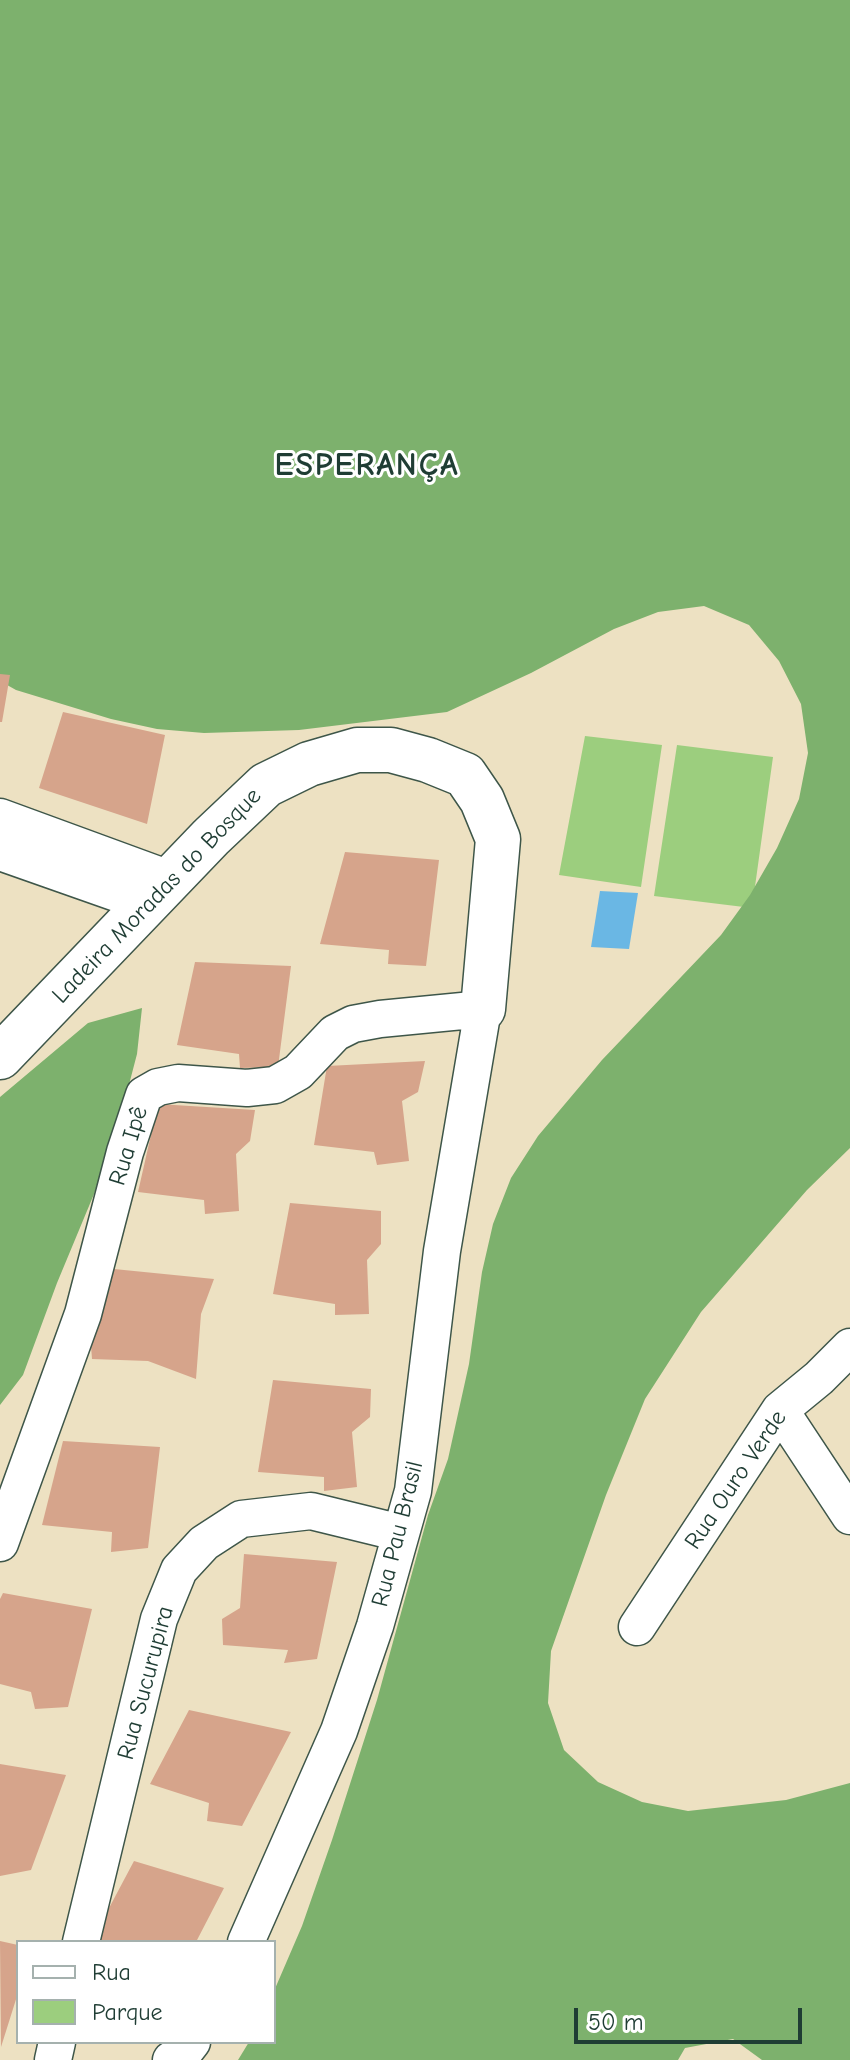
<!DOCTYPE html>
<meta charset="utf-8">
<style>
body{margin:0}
#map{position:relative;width:850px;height:2060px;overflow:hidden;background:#ede1c2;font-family:"Comic Neue",sans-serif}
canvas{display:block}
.legend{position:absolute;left:16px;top:1940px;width:260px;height:104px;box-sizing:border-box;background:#fff;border:2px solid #a5b1ae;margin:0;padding:10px 14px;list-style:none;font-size:24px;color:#1f3d34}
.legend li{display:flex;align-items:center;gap:16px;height:40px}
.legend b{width:40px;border:2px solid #a5b1ae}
.scale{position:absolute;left:574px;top:2008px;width:228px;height:36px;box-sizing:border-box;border:4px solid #1f3d34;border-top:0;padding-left:10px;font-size:24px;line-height:28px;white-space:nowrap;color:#1f3d34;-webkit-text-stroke:6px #fff;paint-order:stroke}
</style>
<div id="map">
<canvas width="850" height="2060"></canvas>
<ul class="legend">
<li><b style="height:10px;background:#fff"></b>Rua</li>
<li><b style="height:22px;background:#9cce7e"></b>Parque</li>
</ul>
<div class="scale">50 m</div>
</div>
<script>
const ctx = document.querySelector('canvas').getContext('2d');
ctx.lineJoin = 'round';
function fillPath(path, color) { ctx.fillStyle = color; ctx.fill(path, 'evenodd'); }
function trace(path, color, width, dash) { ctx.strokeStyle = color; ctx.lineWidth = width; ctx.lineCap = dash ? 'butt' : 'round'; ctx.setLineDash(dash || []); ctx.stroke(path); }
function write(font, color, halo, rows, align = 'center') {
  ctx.font = font + ' "Comic Neue",sans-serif'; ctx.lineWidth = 6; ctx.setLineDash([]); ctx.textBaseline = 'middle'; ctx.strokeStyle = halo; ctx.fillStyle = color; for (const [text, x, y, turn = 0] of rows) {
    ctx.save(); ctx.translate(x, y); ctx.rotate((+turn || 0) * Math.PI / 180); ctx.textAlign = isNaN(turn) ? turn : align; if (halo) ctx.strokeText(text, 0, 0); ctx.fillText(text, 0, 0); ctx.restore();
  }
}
fillPath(new Path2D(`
 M585,736L662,745L641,887L559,875Z
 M677,745L773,757L752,908L654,896Z`), '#9cce7e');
fillPath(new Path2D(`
 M0,0H850V1148L807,1190L701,1312L645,1399L606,1495L551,1651L548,1703L564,1750L598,1782L642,1802L688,1811L786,1800L850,1783V2060H762L733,2039L685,2048L678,2060H238L249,2042H274V1991L302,1926L332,1840L377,1700L428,1515L448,1459L469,1364L482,1272L493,1224L511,1178L538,1136L602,1060L721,935L750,895L777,848L799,799L808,753L801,704L779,661L749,625L704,606L658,612L614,629L531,673L447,712L299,730L204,733L157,729L111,719L16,690L0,681Z
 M142,1008L137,1054L125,1100L94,1194L57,1283L23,1375L0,1405V1097L88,1023Z`), '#7db16d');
fillPath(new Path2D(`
 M600,891L638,893L629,949L591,947Z`), '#6ab7e4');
fillPath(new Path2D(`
 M0,674L10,675L2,722H0Z
 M63,712L165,735L147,824L39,788Z
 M345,852L439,860L426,966L388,964L389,950L320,944Z
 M195,962L291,966L278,1067L240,1068L239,1054L177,1045Z
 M425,1061L418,1092L402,1101L409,1161L377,1165L374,1152L314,1145L327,1066Z
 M158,1104L255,1110L250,1141L236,1154L239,1211L205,1214L204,1200L138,1192Z
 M290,1203L381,1211V1244L367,1260L369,1314L335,1315V1304L273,1294Z
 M114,1269L214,1279L201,1314L196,1379L148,1361L92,1359L91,1346L101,1307Z
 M273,1380L371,1389L370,1417L352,1432L357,1487L324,1491V1477L258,1472Z
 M63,1441L160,1447L148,1548L111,1552L112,1532L42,1525Z
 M244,1554L337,1562L317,1659L284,1663L288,1650L223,1645L222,1619L240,1608Z
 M3,1593L92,1609L68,1707L35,1709L31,1692L0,1684V1599Z
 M189,1710L291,1732L242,1826L207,1821L209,1803L150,1784Z
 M0,1764L66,1775L31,1870L0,1876Z
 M134,1861L224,1888L196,1942H91Z
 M0,1941L18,1945V1993L1,2047Z`), '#d6a48b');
const street = new Path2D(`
 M0,817L172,880
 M0,852L148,904
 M780,1410L850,1516
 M0,1543L83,1314L125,1152L144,1095L158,1087L178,1083L247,1088L275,1085L298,1072L335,1033L353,1024L380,1019L483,1009L442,1251L413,1491L375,1626L339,1731L246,1942
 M637,1627L780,1410L819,1378L850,1347
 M81,1942L159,1619L179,1570L204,1543L241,1519L311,1511L401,1533
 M53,2060L57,2042
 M171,2060L185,2051L192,2042`);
const secondary = new Path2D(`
 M0,1057L211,837L266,785L309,764L357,750H391L428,760L465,775L482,800L498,839L483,1009`);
trace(street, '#3e5649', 39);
trace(secondary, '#3e5649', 47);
trace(street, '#fff', 36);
trace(secondary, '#fff', 44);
write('24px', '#1f3d34', '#fff', [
 ["Ladeira Moradas do Bosque",157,896,-46],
 ["Rua Ipê",129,1146,-73],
 ["Rua Ouro Verde",736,1480,-56],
 ["Rua Pau Brasil",398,1534,-76],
 ["Rua Sucurupira",146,1683,-75]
]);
ctx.letterSpacing = '2px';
write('bold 32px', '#1f3d34', '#fff', [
 ["ESPERANÇA",367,466]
]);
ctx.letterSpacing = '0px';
</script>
